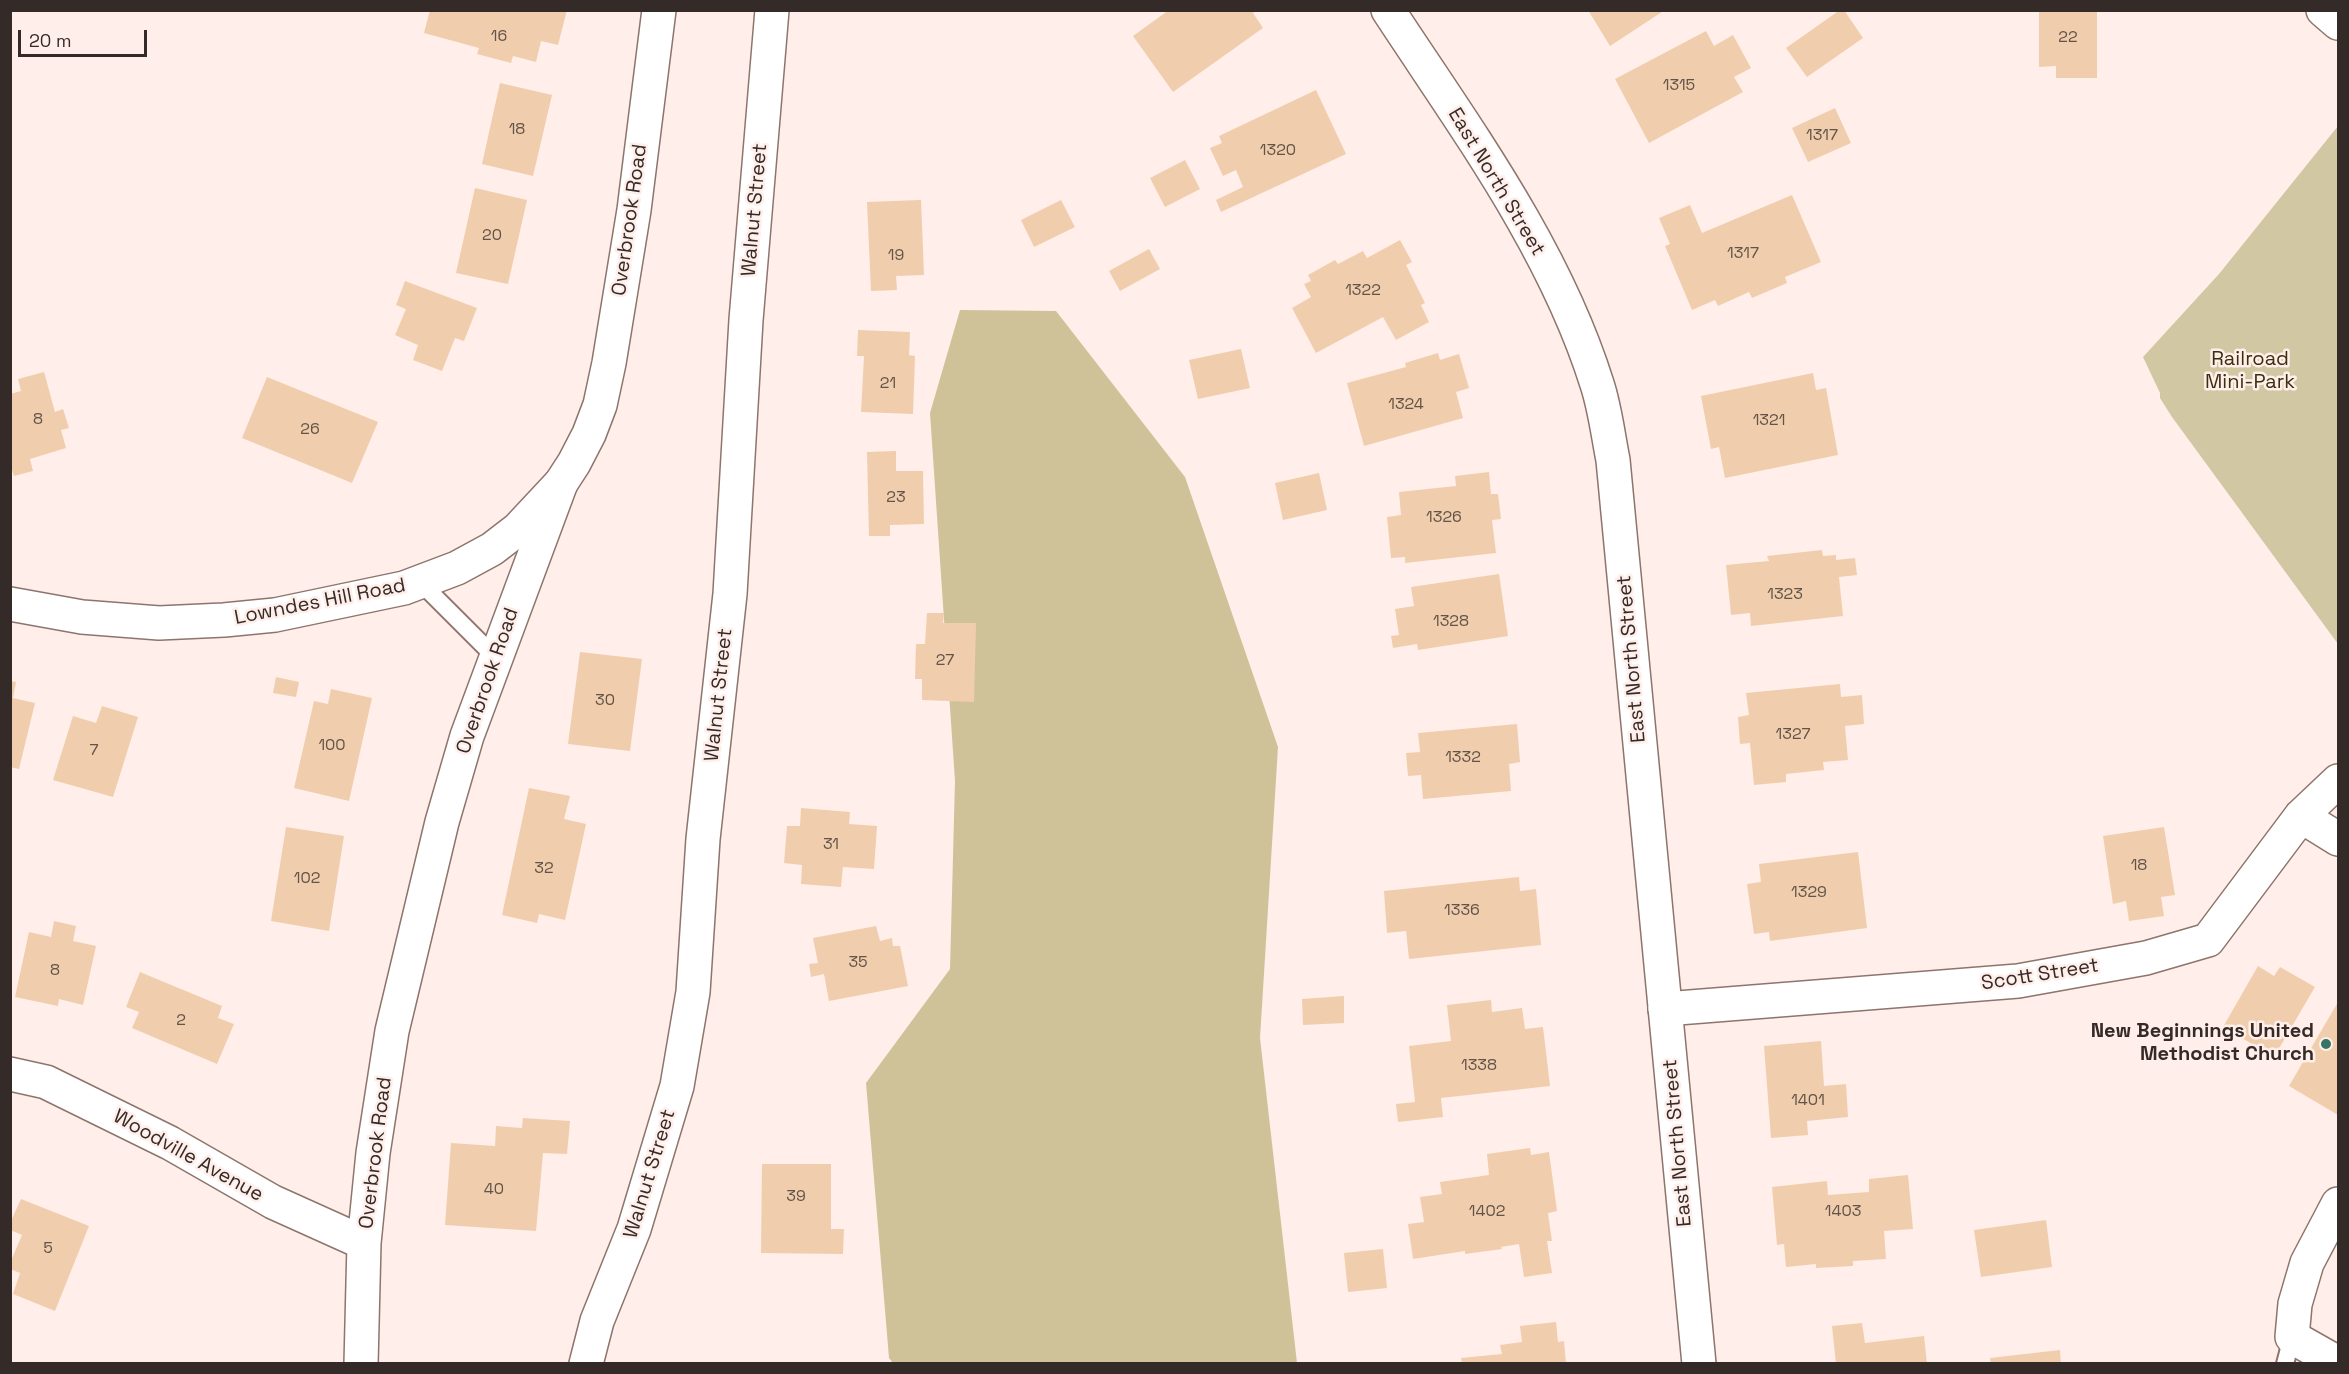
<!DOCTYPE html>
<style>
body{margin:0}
#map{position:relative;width:2349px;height:1374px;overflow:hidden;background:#ffeee9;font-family:"Space Grotesk",sans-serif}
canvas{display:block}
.frame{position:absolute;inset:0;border:12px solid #342a27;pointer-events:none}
.scale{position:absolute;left:18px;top:30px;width:129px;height:27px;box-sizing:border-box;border:3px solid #342a27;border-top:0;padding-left:8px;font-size:18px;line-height:21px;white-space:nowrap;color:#342a27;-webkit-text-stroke:4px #ffeee9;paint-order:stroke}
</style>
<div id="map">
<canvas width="2349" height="1374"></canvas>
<div class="frame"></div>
<div class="scale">20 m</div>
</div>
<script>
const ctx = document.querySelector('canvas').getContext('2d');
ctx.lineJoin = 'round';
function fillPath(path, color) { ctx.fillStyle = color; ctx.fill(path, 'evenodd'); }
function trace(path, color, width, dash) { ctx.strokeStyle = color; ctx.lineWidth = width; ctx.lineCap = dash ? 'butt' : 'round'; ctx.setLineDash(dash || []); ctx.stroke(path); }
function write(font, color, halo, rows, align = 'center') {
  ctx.font = font + ' "Space Grotesk",sans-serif'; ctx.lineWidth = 5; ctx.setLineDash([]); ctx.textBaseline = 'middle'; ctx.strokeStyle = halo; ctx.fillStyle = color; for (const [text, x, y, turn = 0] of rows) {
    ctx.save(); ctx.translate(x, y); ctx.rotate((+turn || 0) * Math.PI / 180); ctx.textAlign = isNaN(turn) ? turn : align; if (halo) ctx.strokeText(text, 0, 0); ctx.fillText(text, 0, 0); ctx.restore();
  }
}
fillPath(new Path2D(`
 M2338,126V644L2172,417L2160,398V393L2143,357L2219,274Z`), '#d2c7a3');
fillPath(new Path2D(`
 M960,310L1056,311L1185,477L1278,747L1260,1038L1297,1363H893L889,1358L866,1083L950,969L955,781L930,413Z`), '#cfc298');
fillPath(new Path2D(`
 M430,10H567L558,45L541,41L536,62L513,56L511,63L477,54L479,48L424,33Z
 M1169,10H1257L1253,13L1263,28L1173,92L1133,36Z
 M1588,10H1665L1610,46Z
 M1840,10H1844L1863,38L1807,77L1786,48Z
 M2039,10H2097V78H2056V66L2039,67Z
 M1706,31L1714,46L1733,35L1751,68L1734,77L1743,92L1649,143L1615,79Z
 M500,83L552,95L533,176L482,164Z
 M1316,90L1346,154L1221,212L1216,200L1243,187L1236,170L1223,176L1210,148L1222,143L1219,136Z
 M1835,108L1851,143L1808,162L1792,128Z
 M1185,160L1200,189L1165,207L1150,178Z
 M475,188L527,200L508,284L456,273Z
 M1792,195L1821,262L1785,277L1787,283L1752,298L1749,292L1718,306L1715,300L1692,310L1665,246L1670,244L1659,218L1690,205L1702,233Z
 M921,200L924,275L896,276L897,290L871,291L867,202Z
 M1061,200L1075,227L1034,247L1021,220Z
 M1400,240L1412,262L1406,265L1425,303L1421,305L1429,322L1396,340L1383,317L1316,353L1292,308L1311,297L1304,284L1311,281L1308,275L1335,260L1338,264L1363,251L1367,258Z
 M1149,249L1160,269L1120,291L1109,271Z
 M405,281L477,308L464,341L455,338L442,371L413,360L418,345L395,335L406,309L396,305Z
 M858,330L910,332L909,355L915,356L913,414L861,412L864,356H857Z
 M1241,349L1250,388L1198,399L1189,360Z
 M1438,353L1440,360L1459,354L1469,388L1456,392L1463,418L1364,446L1347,383L1406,367L1405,363Z
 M44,372L55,412L63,409L69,428L61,430L66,448L30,459L33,471L14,476L10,464V394L21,391L18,379Z
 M1813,373L1816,390L1826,388L1838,455L1725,478L1719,447L1711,449L1701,396Z
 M267,377L378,422L352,483L242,438Z
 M896,451V471H923L924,524L890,525V536H869L867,452Z
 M1489,472L1491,494H1498L1501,519L1492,520L1496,553L1405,563V557L1391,558L1387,517L1401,515L1399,492L1456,486L1455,476Z
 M1319,473L1327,510L1283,520L1275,483Z
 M1822,550L1823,556L1836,555V560L1855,558L1857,575L1839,577L1843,616L1751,626L1750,613L1731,615L1726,565L1769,561L1767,556Z
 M1499,574L1508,636L1418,650L1417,644L1393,648L1391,636L1399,635L1395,609L1414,606L1411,587Z
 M927,613H944L943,623H976L974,702L922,700V679H915L916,644H925Z
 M580,652L642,659L630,751L568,744Z
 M276,677L299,682L296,697L273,693Z
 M10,681L16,682L13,698L35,703L19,769L10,767Z
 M1840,684L1841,697L1862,695L1864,724L1845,726L1848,760L1823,762L1824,770L1786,774V782L1754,785L1750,743L1740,744L1738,717L1749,715L1746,693Z
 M331,689L372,698L349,801L294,788L314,701L328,704Z
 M102,706L138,717L113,797L53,780L73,716L96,723Z
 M1517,724L1520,762L1509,764L1511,791L1423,799L1421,775L1408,776L1406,753L1420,752L1418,733Z
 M529,788L570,796L564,819L586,824L565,920L539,914L537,923L502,915Z
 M801,808L850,812L849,824L877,826L874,869L843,867L841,887L801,884L802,865L784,863L787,826H800Z
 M286,827L344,836L329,931L271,921Z
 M2164,827L2175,895L2161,897L2164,916L2129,921L2126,901L2113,904L2103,836Z
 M1858,852L1867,928L1770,941L1769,932L1754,934L1747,884L1761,882L1759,864Z
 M1519,877L1520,891L1536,889L1541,945L1409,959L1406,931L1387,933L1384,891Z
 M54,921L76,926L73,941L96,946L83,1005L59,999L58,1006L15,997L29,932L51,937Z
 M876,926L880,941L892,938L893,946H900L908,986L829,1001L824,974L811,977L809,964L818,963L813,938Z
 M2258,966L2274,976L2280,967L2315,987L2274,1057L2271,1055L2267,1062L2255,1055L2259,1048L2223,1027Z
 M140,972L222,1006L218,1018L234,1024L217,1064L132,1028L139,1012L126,1007Z
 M1344,996V1023L1303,1025L1302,999Z
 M1491,1000L1492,1012L1522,1008L1525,1029L1543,1027L1550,1086L1441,1098L1443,1117L1398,1122L1396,1104L1415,1102L1409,1046L1451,1041L1447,1005Z
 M2338,1002V1115L2289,1086Z
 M1821,1041L1824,1086L1846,1084L1848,1117L1807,1121L1808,1135L1771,1138L1764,1046Z
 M523,1118L570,1121L567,1154L543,1153L536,1231L445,1225L451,1143L495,1146L496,1126L522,1128Z
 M1530,1148L1531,1155L1549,1152L1557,1211L1548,1213L1552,1241H1547L1552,1273L1524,1277L1519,1244L1501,1247L1502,1249L1465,1254V1251L1413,1259L1408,1224L1424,1222L1420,1197L1442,1194L1440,1182L1489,1175L1487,1154Z
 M762,1164H831V1229H844L843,1254L761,1253Z
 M1908,1175L1913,1229L1884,1231L1886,1259L1853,1261V1266L1816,1268V1264L1786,1267L1784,1244L1777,1245L1772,1187L1827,1181L1828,1195L1869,1192V1179Z
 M21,1199L89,1226L55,1311L13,1294L20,1273L10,1269V1263L22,1235L10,1230V1223Z
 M2046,1220L2052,1267L1981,1277L1974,1230Z
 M1383,1249L1387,1288L1348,1292L1344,1253Z
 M1556,1322L1558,1342L1564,1341L1566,1364H1462L1461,1358L1502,1354L1500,1345L1522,1342L1520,1326Z
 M1862,1323L1865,1343L1924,1336L1927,1364H1836L1832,1326Z
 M2060,1350L2061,1364H1991L1990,1358Z`), '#f0cead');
const service = new Path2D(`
 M420,582L495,657
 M2285,1364L2292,1337`);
const minor = new Path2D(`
 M2323,10L2338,23
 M2301,816L2338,839
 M1665,1009L2018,981L2146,958L2208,940L2301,816L2338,781
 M10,1074L46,1082L170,1143L273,1202L364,1243
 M2338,1204L2307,1263L2295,1304L2292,1337L2338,1363
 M361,1364L364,1243L373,1153L392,1031L442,822L467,736L561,483
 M586,1364L597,1321L634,1229L677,1086L693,992L703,839L730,594L746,320L772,10`);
const tertiary = new Path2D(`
 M10,604L82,617L159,623L224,620L275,615L404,588L457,568L492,549L518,529L561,483L574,463L589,434L600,405L609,363L634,210L659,10`);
const secondary = new Path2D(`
 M1388,10C1466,129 1554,247 1597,384C1605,408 1608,435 1613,460L1699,1364`);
trace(service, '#8d756c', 20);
trace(minor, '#8d756c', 36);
trace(tertiary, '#8d756c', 36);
trace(secondary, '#8d756c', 36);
trace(service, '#fff', 16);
trace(minor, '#fff', 33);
trace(tertiary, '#fff', 33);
trace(secondary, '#fff', 33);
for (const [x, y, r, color] of [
 [2326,1044,6,"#367563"]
]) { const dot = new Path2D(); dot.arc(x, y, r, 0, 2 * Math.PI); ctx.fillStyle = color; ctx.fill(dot); trace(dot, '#ffeee9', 2); }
write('16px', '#635348', null, [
 ["16",499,37],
 ["22",2068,38],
 ["1315",1679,86],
 ["18",517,130],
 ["1317",1822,136],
 ["1320",1278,151],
 ["20",492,236],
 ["1317",1743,254],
 ["19",896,256],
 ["1322",1363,291],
 ["21",888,384],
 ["1324",1406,405],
 ["8",38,420],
 ["1321",1769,421],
 ["26",310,430],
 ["23",896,498],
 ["1326",1444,518],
 ["1323",1785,595],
 ["1328",1451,622],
 ["27",945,661],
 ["30",605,701],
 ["1327",1793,735],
 ["100",332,746],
 ["7",94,751],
 ["1332",1463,758],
 ["31",831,845],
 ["18",2139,866],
 ["32",544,869],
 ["102",307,879],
 ["1329",1809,893],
 ["1336",1462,911],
 ["35",858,963],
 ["8",55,971],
 ["2",181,1021],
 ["1338",1479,1066],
 ["1401",1808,1101],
 ["40",494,1190],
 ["39",796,1197],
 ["1402",1487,1212],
 ["1403",1843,1212],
 ["5",48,1249]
]);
write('20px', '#342a27', '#ffeee9', [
 ["East North Street",1496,182,59],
 ["Walnut Street",755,210,-85],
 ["Overbrook Road",630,220,-82],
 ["Lowndes Hill Road",320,602,-11],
 ["East North Street",1632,659,-95],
 ["Overbrook Road",488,681,-71],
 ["Walnut Street",719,695,-84],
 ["Scott Street",2040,975,-9],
 ["East North Street",1678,1143,-95],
 ["Overbrook Road",376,1153,-83],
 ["Woodville Avenue",188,1156,29],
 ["Walnut Street",650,1174,-73]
]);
write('20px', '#3b300d', '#ffeee9', [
 ["Railroad",2250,360],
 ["Mini-Park",2250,383]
]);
write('bold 20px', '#342a27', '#ffeee9', [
 ["New Beginnings United",2314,1032],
 ["Methodist Church",2314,1055]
], 'right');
</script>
